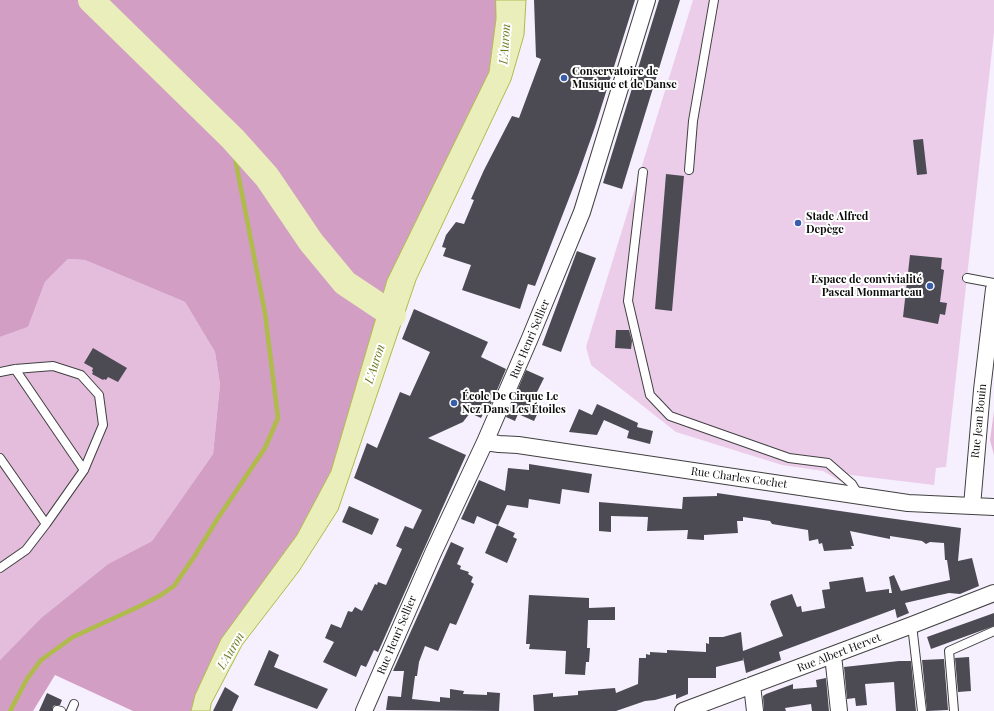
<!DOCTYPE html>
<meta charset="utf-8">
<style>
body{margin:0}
canvas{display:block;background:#f6effd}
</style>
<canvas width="994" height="711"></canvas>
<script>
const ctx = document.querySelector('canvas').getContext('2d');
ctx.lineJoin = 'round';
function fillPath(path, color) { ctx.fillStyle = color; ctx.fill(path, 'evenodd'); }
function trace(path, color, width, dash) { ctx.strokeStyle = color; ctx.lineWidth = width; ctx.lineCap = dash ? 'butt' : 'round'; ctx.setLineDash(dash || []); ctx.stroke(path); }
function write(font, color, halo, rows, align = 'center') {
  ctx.font = font + ' "Playfair Display",serif'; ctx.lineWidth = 4; ctx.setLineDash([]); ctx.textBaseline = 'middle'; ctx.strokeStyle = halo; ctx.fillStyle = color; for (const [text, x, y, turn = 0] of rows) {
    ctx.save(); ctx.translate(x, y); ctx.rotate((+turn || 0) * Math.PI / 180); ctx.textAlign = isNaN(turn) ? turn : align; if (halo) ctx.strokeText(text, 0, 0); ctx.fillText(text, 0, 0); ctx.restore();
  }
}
fillPath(new Path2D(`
 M68,259L85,260L185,302L215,352L220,384L213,454L152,541L108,564L41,618L0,660V337L28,327L45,282Z
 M994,411V455L990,440Z`), '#e3bddb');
fillPath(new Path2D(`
 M0,0H496V19L489,72L387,280L331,471L297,535L221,639L195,695L191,711H133L55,675L33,711H0V660L41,618L108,564L152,541L213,454L220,384L215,352L185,302L85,260L68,259L45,282L28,327L0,337Z`), '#d29ec4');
fillPath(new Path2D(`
 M693,0H994V32L946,467L936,468L934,485L851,475L845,473L840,481L823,471L782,465L676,432L591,365L586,347Z`), '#ebcdea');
const water = new Path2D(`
 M496,0H526L524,35L511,80L416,280L338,510L299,571L242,645L211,704L210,711H191L195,695L221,639L297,535L331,471L387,280L489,72L496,19Z`);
fillPath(water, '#e9eeba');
trace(water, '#afbb4a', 1);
trace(new Path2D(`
 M10,711L27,679L41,660L73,637L140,606L161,595L174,586L194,557L218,518L265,448L278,418L265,313L236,163L233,139`), '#afbb4a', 4.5);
trace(new Path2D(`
 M91,0L233,139L267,177L311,242L345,283L393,315`), '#e9eeba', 26);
fillPath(new Path2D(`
 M534,0H635L595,127L578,175L535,286L528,284L520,309L462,290L471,265L443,256L446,248L442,247L446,235L456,222L464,224L474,200L471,199L484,170L512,116L519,118L541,59L536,57Z
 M659,0H680L622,189L603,183Z
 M923,139L927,174L917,175L913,140Z
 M666,174L684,176L672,311L655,309Z
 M577,251L596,258L561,352L542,345Z
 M910,255L942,258L941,269L944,270L940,302L947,303L945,315L940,314L938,324L903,317Z
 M414,309L488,342L481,357L506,369L489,409L486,408L481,418L470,413L463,422L428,438L466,455L378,652L374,650L366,667L361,665L356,677L323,662L334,642L325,638L331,624L341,628L348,611L352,612L355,607L362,611L375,584L377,585L378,582L386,585L402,549L396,546L405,526L413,529L422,510L354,478L367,443L377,448L400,392L410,396L430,352L402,339Z
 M616,330H629L632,341L631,349L615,348Z
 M93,348L127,368L118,382L108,377L106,380L104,379L103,380L92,374L93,372L92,371L93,368L84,363Z
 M526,370L544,378L532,402L541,406L534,421L518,414L515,421L506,417Z
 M597,404L638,423L637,427L653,431L650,444L627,438L629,431L604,420L597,435L569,432L579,409L592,415Z
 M529,464L592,474L589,493L562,489L560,504L529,499L528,508L507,505L498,525L477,516L474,524L461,519L479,480L505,491L508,468L529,470Z
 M717,493L881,517L961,528L958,561L972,558L979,586L960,594L949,593L905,603L909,613L897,618L895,609L779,652L781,660L746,673L743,657L744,660L716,667V678H688V694L676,699V694L655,700L645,701L616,711H534L533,695L553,693V697L578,695V691L615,688L616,693L638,684L639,658H646V654L650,655V652L667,653V650L706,652V643L709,644V637H723L741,632L743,651L783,636L770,604L771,603V601L792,594L797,607L801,606L802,612L825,608L822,590L830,589L829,582L863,577L866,592L889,589V593H892L889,577L894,575L901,591L950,580L947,560H945L944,543L930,542L926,544L922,541L890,536V539L850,531L854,546H851L852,549L824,551L822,543L819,544L818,539L809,541L808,530L772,524L770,521L743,517V521H737L738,533L704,535V540L687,539L688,530L647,531L648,517L611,516V532L599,531V502L682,509L683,497L717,496Z
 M349,506L379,519L372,535L342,522Z
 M497,525L515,533L513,537L517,539L507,563L485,553Z
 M451,542L464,548L457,564L461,566L460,569L469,572L468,574L473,577L471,582L474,584L456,625L450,623L438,651L425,646L419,662L417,676H415L412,699L440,702V697L450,698V689L464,691L463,694L487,695V692L500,693L499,711L386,710L388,696L401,697L404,671H393Z
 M529,595L589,598V608L615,607V620H588L587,648H590L589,662H586L585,675L565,674L566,651L529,649L530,644H526Z
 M994,613V626L931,649L927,637Z
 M269,650L279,655L274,667L328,689L317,709L254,685Z
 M969,657L971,691L958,692L955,658Z
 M944,659L948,710L927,711L922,660Z
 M899,661H911L916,711H896L894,682L865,684L867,705L856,706L855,698L847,699L844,667Z
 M826,678L829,711H812L811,704L785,708L786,711H764L763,696L766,694L793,684V689L817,687L816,680Z
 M225,687L239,696L232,711H213Z
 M47,693L62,700L60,705H56L53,706L52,711H39Z`), '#4c4b54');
const service = new Path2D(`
 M689,170L693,121L714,0
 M643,172L628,301L650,395L670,416L789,458L828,463L852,484L858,494
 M967,278L994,283
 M15,369L84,470
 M0,372L15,369L53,366L81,375L99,395L103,425L84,470L46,524L26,550L0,568
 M0,458L46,524
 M912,625L922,711
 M57,710L61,711
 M71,711L74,704
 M954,711L949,651L994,631`);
const minor = new Path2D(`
 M485,442L499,444L518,445L908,503L994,507
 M972,506L982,390L994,289
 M833,655L839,711
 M752,685L755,711
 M364,711L433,553L485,442L530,338L582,212L647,0
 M683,711L912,625L994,593`);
trace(service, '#404040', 10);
trace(minor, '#404040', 18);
trace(service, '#fff', 8);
trace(minor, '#fff', 16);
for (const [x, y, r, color] of [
 [564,78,4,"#375dab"],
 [798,223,4,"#375dab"],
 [930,286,4,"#375dab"],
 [454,403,4,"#375dab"]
]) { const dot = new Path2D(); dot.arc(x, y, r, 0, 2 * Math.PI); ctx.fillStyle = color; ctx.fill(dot); trace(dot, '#fff', 1.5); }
write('bold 11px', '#0d0d0d', '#fff', [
 ["Conservatoire de",572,72],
 ["Musique et de Danse",572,85],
 ["Stade Alfred",806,217],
 ["Depège",806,230],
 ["Espace de convivialité",922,280,"right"],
 ["Pascal Monmarteau",922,293,"right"],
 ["École De Cirque Le",462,397],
 ["Nez Dans Les Étoiles",462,410]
], 'left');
write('11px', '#0d0d0d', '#fff', [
 ["Rue Henri Sellier",530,339,-67],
 ["Rue Jean Bouin",979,421,-84],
 ["Rue Charles Cochet",739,478,8],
 ["Rue Henri Sellier",397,635,-67],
 ["Rue Albert Hervet",839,653,-21]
]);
write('italic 12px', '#6e7b23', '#fff', [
 ["L'Auron",505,44,-86],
 ["L'Auron",375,364,-72],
 ["L'Auron",231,651,-59]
]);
</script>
